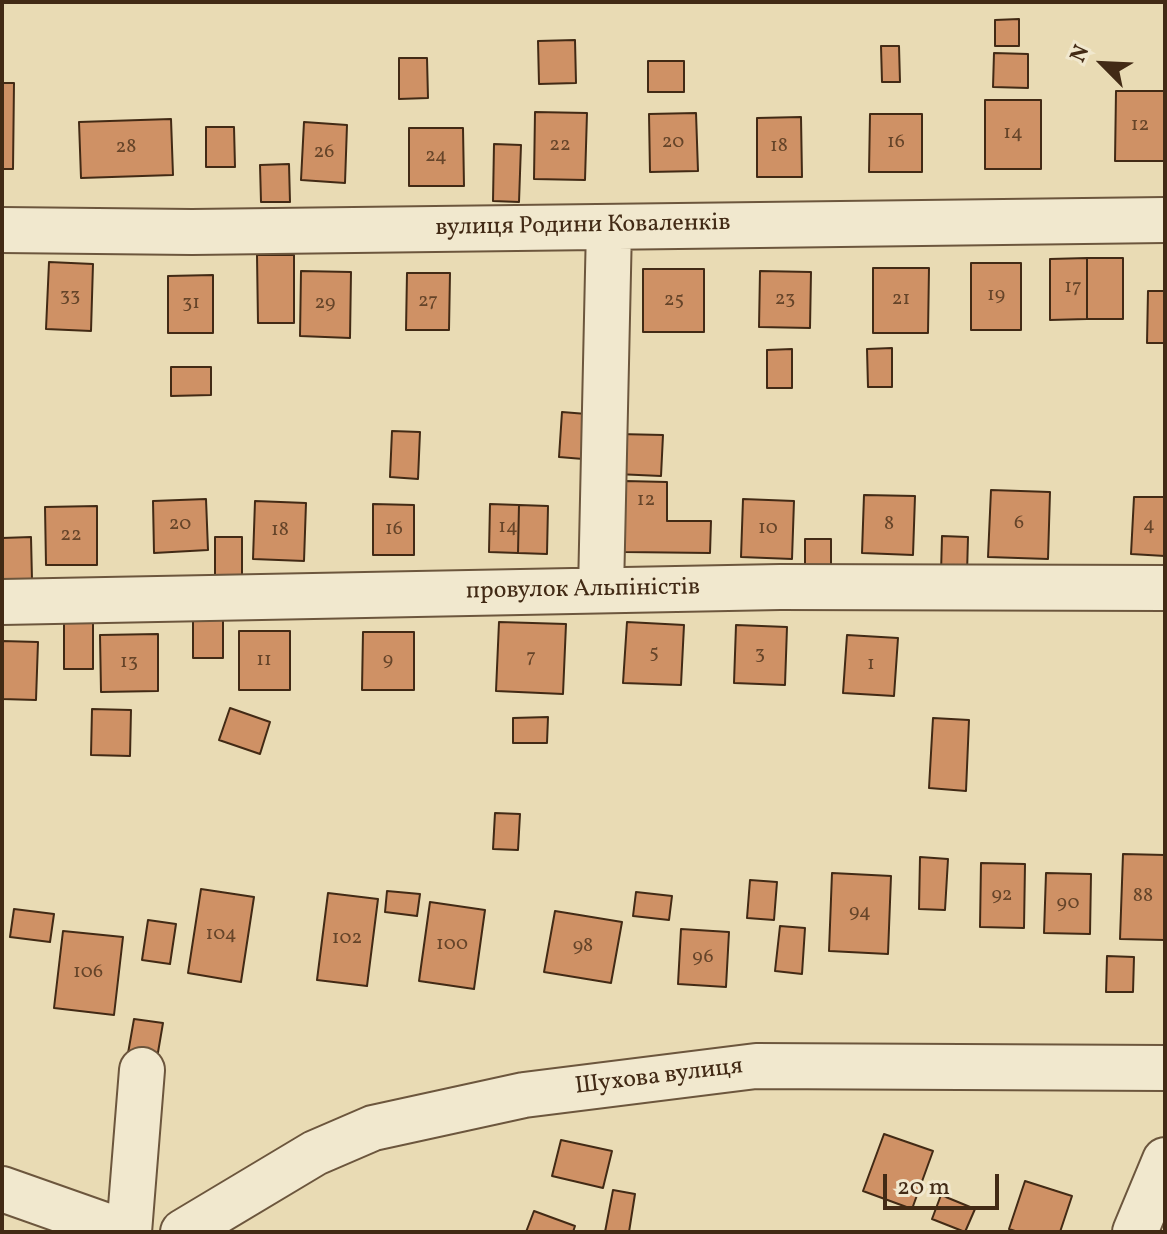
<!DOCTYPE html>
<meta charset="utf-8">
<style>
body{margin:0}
#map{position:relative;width:1167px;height:1234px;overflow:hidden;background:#e9dbb4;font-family:Vollkorn,serif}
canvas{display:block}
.frame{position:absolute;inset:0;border:4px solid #422a15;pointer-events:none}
.north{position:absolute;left:1063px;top:24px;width:80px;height:80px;-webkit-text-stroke:6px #f1e8ce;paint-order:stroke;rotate:294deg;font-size:22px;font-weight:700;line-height:32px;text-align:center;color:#422a15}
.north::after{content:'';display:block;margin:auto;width:28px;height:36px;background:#422a15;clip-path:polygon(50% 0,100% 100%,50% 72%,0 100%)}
.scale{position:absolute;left:883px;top:1174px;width:116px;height:36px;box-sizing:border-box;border:4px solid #422a15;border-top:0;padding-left:10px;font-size:24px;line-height:28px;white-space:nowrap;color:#422a15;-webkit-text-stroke:6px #f1e8ce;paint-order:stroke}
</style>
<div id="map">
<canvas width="1167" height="1234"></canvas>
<div class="frame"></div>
<div class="north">N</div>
<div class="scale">20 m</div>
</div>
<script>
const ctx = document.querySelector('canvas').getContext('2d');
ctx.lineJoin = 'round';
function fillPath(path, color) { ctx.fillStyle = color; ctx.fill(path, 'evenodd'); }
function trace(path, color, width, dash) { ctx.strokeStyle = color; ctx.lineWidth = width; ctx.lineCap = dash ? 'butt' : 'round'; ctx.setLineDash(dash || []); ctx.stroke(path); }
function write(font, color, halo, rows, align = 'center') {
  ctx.font = font + ' Vollkorn,serif'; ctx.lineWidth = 7; ctx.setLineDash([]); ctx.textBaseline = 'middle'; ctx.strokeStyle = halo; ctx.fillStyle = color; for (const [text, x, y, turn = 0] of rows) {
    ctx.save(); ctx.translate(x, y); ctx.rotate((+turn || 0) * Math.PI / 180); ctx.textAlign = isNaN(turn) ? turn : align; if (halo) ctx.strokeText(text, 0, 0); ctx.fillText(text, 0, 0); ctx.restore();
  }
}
const building = new Path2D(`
 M1019,19V46H995V20Z
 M575,40L576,83L539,84L538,41Z
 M881,46H899L900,82H882Z
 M994,53L1028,54V88L993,87Z
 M399,58H427L428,98L399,99Z
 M648,61H684V92H648Z
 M2,83H14L13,169H2Z
 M1116,91H1164L1165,161H1115Z
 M985,100H1041V169H985Z
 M535,112L587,113L585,180L534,179Z
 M696,113L698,171L650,172L649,114Z
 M870,114H922V172H869Z
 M801,117L802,177H757V118Z
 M171,119L173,175L81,178L79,122Z
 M304,122L347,125L345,183L301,180Z
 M206,127H234L235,167H206Z
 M409,128H463L464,186H409Z
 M494,144L521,145L519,202L493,201Z
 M289,164L290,202H261L260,165Z
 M257,255H294V323H258Z
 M1087,258V319L1050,320V259Z
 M1087,258H1123V319H1087Z
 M49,262L93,264L91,331L46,329Z
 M971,263H1021V330H971Z
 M873,268H929L928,333H873Z
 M643,269H704V332H643Z
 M301,271L351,272L350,338L300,336Z
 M760,271L811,272L810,328L759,327Z
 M407,273H450L449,330H406Z
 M213,275V333H168V276Z
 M1148,291H1165V343H1147Z
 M892,348V387H868L867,349Z
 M792,349V388H767V350Z
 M171,367H211V395L171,396Z
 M562,412L599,415L595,460L559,457Z
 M392,431L420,432L418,479L390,477Z
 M618,434L663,435L661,476L616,474Z
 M625,481L667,482V521H711L710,553L624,552Z
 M991,490L1050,492L1048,559L988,557Z
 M864,495L915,496L913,555L862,553Z
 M1134,497H1165V556L1131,554Z
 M206,499L208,550L154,553L153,501Z
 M743,499L794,501L792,559L741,557Z
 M255,501L306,503L304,561L253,559Z
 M373,504L414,505V555H373Z
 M490,504L519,505L518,553L489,552Z
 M519,505L548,506L547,554L518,553Z
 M97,506V565H46L45,507Z
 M942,536L968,537L967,574L941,573Z
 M31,537L32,580L2,581V538Z
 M215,537H242V575H215Z
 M805,539H831V575L805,574Z
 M193,618H223V658H193Z
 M64,620H93V669H64Z
 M499,622L566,624L563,694L496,691Z
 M627,622L684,625L681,685L623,683Z
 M736,625L787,627L785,685L734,683Z
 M239,631H290V690H239Z
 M363,632H414V690H362Z
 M158,634V691L101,692L100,635Z
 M847,635L898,638L894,696L843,693Z
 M2,641L38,642L36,700L2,699Z
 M230,708L270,722L260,754L219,740Z
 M92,709L131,710L130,756L91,755Z
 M548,717L547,743H513V718Z
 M933,718L969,720L966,791L929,788Z
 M495,813L520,814L518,850L493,849Z
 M1123,854L1165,855V940L1120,939Z
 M920,857L948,859L945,910L919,909Z
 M981,863L1025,864L1024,928L980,927Z
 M832,873L891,876L888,954L829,951Z
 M1046,873L1091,874L1090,934L1044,933Z
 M750,880L777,882L774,920L747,918Z
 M201,889L254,897L241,982L188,973Z
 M387,891L420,894L417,916L385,912Z
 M636,892L672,896L669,920L633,916Z
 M328,893L378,899L367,986L317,980Z
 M430,902L485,910L474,989L419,981Z
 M14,909L54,914L50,942L10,937Z
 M555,911L622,922L611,983L544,972Z
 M148,920L176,924L170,964L142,960Z
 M780,926L805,928L802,974L775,971Z
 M681,929L729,932L726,987L678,984Z
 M63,931L123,937L114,1015L54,1008Z
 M1107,956L1134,957L1133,992H1106Z
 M134,1019L163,1023L156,1064L127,1059Z
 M884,1134L933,1151L912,1209L863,1191Z
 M561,1140L612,1151L603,1188L552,1176Z
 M1025,1181L1072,1196L1060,1232H1018L1009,1229Z
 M613,1190L635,1194L629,1232H605Z
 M941,1195L975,1209L965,1232L932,1219Z
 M534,1211L575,1226L573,1232H526Z`);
fillPath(building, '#cf9165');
trace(building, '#422a15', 2);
const minor = new Path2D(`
 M2,230L192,232L1165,220
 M601,590L609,227
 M2,602L780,587L1165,588
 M2,1189L124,1232
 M129,1232L142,1070
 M183,1232L315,1153L373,1128L524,1095L756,1066L1165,1068
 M1135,1232L1165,1160`);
trace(minor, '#6c563d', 48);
trace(minor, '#f1e8ce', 44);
write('20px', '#654429', null, [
 ["12",1140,126],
 ["14",1013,134],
 ["20",673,143],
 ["16",896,143],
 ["22",560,146],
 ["18",779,147],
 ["28",126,148],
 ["26",324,153],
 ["24",436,157],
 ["17",1073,288],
 ["19",996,296],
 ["33",70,297],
 ["23",785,300],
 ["21",901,300],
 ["25",674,301],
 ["27",428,302],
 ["31",191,304],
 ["29",325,304],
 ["12",646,501],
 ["6",1019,524],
 ["20",180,525],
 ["8",889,525],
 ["4",1149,526],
 ["14",508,528],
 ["10",768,529],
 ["16",394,530],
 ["18",280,531],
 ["22",71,536],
 ["5",654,654],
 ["3",760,655],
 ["7",531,658],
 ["11",264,661],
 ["9",388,661],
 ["13",129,663],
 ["1",871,665],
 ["92",1002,896],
 ["88",1143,897],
 ["90",1068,904],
 ["94",860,913],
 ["104",221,935],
 ["102",347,939],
 ["100",452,945],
 ["98",583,947],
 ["96",703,958],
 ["106",88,973]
]);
write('24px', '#422a15', '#f1e8ce', [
 ["вулиця Родини Коваленків",583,227,-1],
 ["провулок Альпіністів",583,591,-1],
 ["Шухова вулиця",659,1078,-7]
]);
</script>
